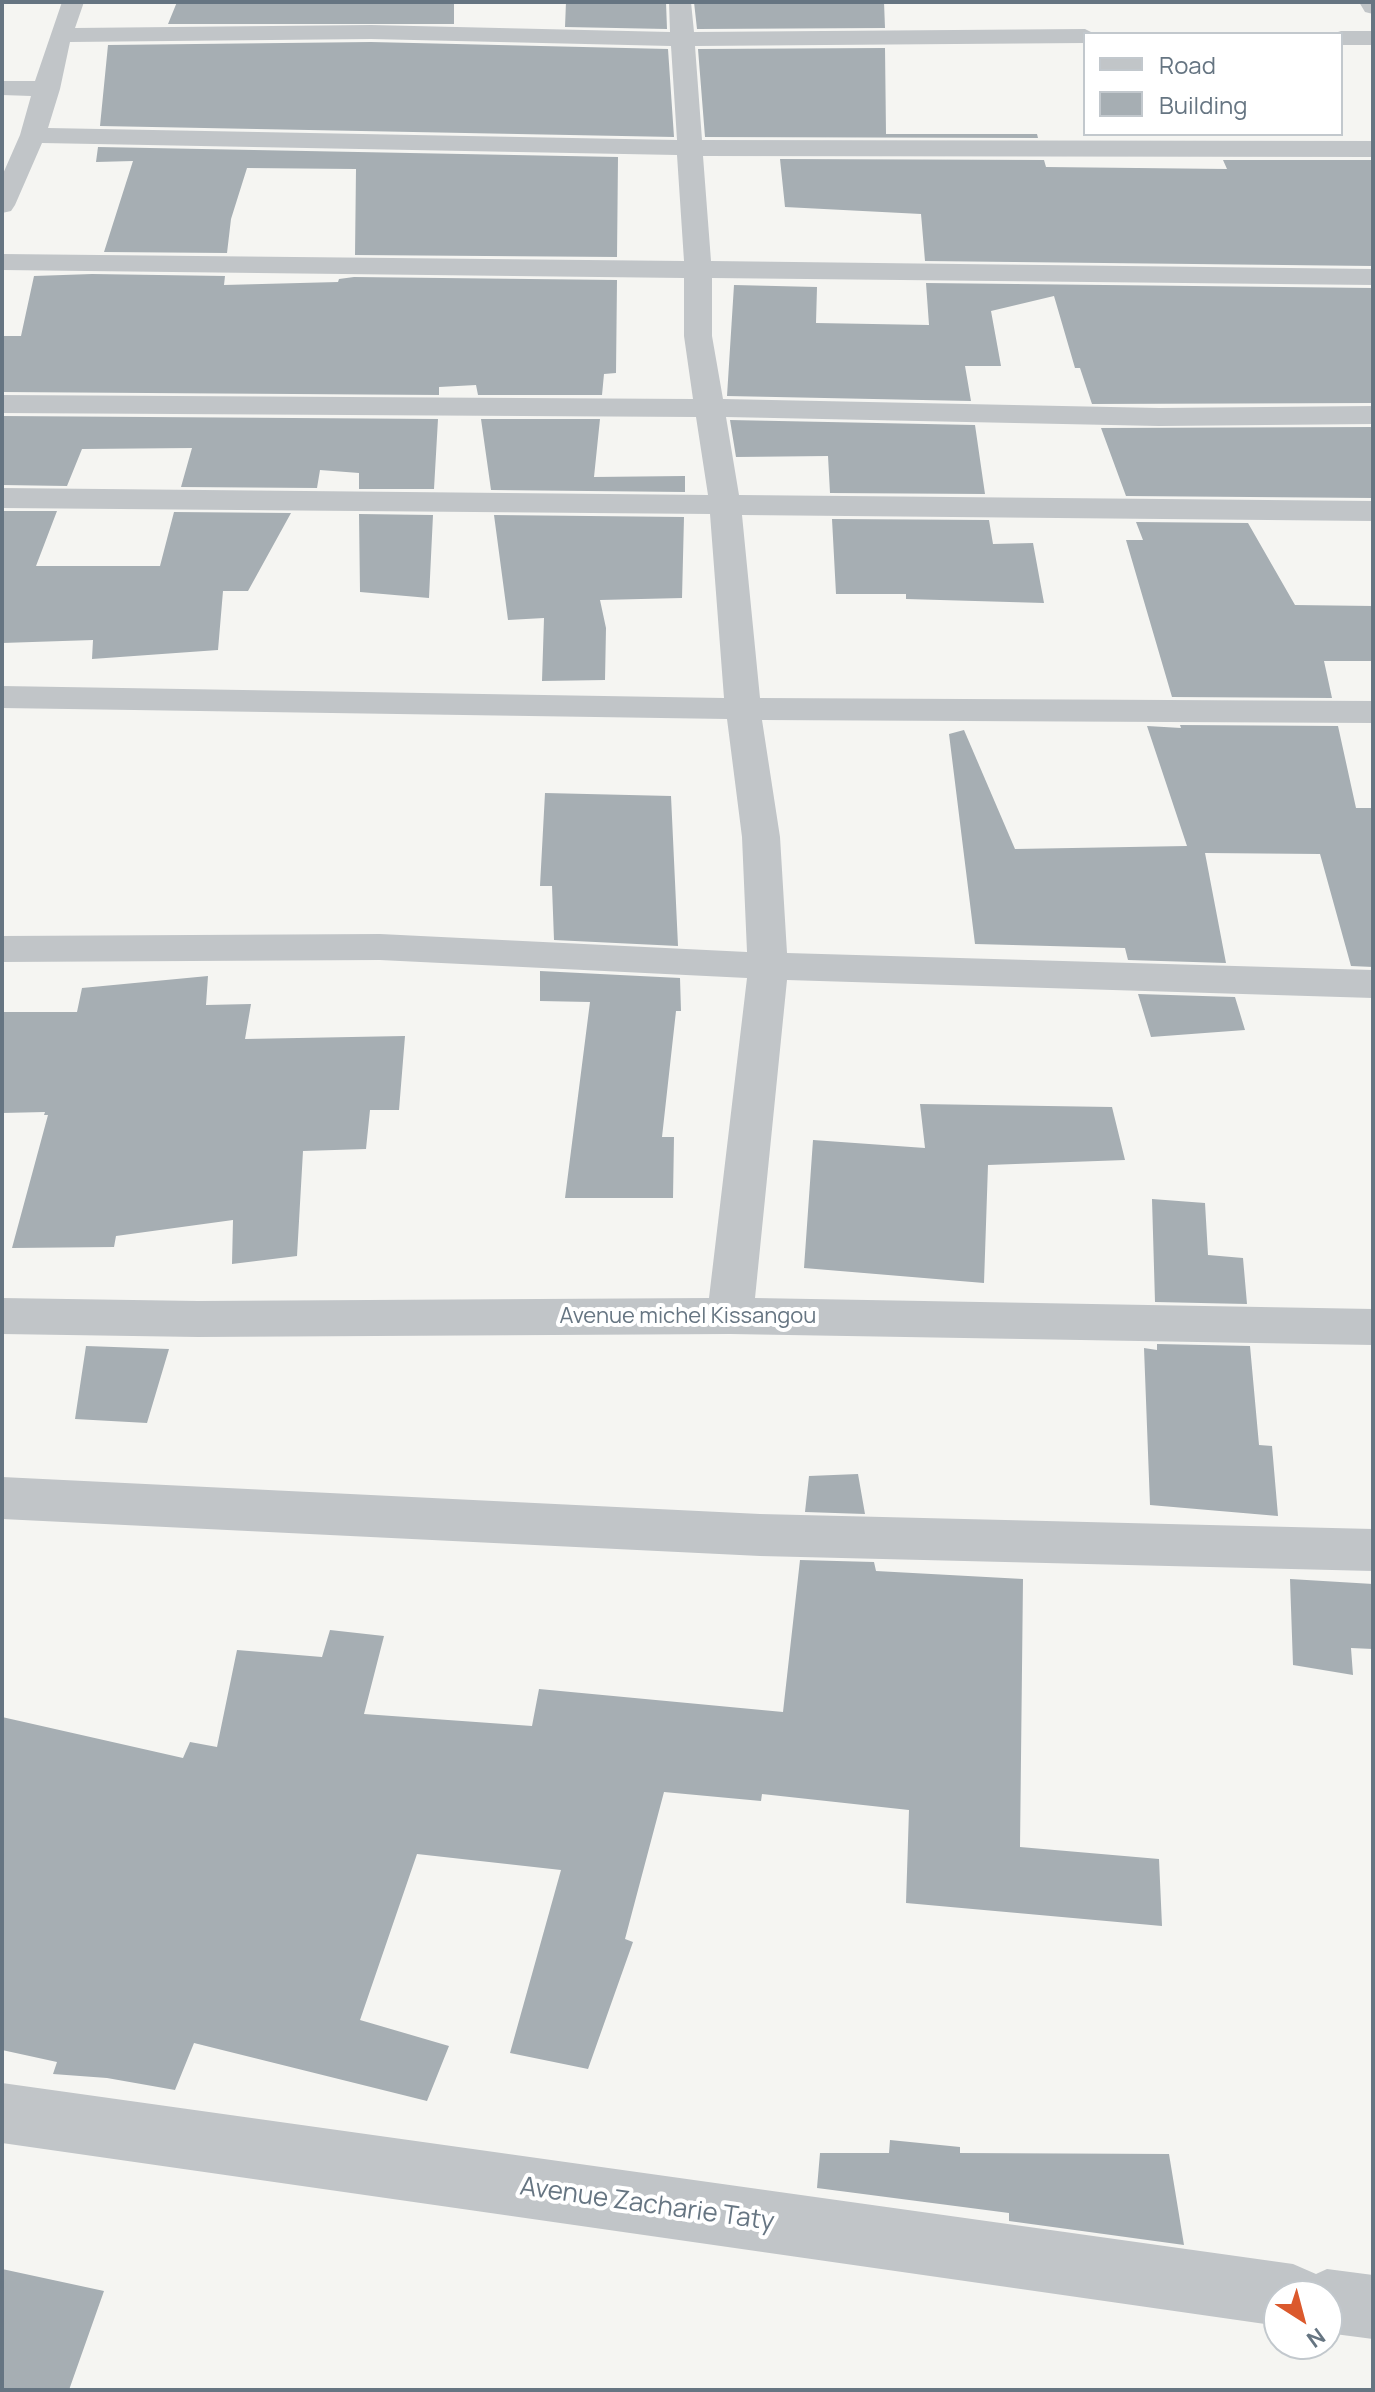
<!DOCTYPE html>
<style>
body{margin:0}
#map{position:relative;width:1375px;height:2392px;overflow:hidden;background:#f5f5f2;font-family:Manrope,sans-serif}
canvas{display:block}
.frame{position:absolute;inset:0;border:4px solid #667582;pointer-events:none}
.legend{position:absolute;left:1083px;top:32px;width:260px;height:104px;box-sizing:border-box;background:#fff;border:2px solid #c2c8cd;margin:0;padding:10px 14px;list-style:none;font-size:24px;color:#667582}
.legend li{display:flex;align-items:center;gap:16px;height:40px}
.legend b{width:40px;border:2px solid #c2c8cd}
.north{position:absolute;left:1263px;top:2280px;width:80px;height:80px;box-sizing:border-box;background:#fff;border:2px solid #c2c8cd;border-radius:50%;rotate:144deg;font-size:22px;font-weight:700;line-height:32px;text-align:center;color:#667582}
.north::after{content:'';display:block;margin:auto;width:28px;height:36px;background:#db592d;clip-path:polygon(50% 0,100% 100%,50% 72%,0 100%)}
</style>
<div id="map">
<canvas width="1375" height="2392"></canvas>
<div class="frame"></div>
<ul class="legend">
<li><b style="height:10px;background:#c1c5c8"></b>Road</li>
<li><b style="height:22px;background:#a6aeb3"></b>Building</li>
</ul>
<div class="north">N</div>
</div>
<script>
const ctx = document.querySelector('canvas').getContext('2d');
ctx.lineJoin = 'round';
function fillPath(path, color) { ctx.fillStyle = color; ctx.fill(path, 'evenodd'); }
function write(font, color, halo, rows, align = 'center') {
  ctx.font = font + ' Manrope,sans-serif'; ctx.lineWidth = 8; ctx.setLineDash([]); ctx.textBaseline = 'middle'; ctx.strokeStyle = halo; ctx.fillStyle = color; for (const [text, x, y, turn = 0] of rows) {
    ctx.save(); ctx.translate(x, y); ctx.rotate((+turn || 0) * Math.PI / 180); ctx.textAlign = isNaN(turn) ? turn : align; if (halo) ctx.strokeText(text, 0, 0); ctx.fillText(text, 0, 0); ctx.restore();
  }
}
fillPath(new Path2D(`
 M177,2H454V24H168Z
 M566,2H666L667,29L565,27Z
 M694,2H884L885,28L697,29Z
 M371,42L668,49L674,137L100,126L108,45Z
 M885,48L886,134H1037L1038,138L705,137L698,49Z
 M98,147L618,157L617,257L355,255L356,169L247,168L231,219L227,253L104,252L133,161L96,162Z
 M780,159L1044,160L1046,167L1227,169L1223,160H1373V266L925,261L921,214L785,207Z
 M92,274L225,276L224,285L338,282L339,279L354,277L617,280L616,373L604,374L602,395H478L476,385L439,387V395L2,392V336H21L34,276Z
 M926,283L1373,288V403L1092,404L1080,368H1075L1054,296L991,311L1001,366H965L971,401L727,396L734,285L817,287L816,323L929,325Z
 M2,416L438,419L434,489H359V473L320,470L317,488L181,487L192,448L82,449L67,486L2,485Z
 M481,419H600L594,477L685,476V492L491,490Z
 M730,420L975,425L985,494L830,493L828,456L736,457Z
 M1373,427V498L1126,496L1101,428Z
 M2,511H57L36,566H160L174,512L291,513L248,591H223L218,650L92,659L93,640L2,643Z
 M359,514L433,515L429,598L360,592Z
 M494,515L684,517L682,598L600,600L606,628L605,680L542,681L544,618L508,620Z
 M832,519L989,520L993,544L1033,543L1044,603L906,599V594H836Z
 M1136,522L1248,523L1295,605L1373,606V661H1324L1332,698L1172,697L1126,540H1143Z
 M1180,725L1338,726L1356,808H1373V967L1351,966L1320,854L1205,853L1226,963L1128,960L1125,948L975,944L949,734L964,730L1015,849L1187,846L1147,726L1181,728Z
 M545,793L671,796L678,946L554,940L552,886H540Z
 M540,971L680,978L681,1011H676L662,1137H674L673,1198H565L590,1002L540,1001Z
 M208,976L206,1005L251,1004L245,1039L405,1036L399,1110H370L366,1149L303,1151L297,1256L232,1264L233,1220L116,1236L114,1247L12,1248L48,1115H44L45,1112L2,1113V1012H77L82,988Z
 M1138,994L1235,997L1245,1030L1151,1037Z
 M920,1104L1112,1107L1125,1160L988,1165L984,1283L804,1268L813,1140L925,1148Z
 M1152,1199L1205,1203L1208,1255L1243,1258L1247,1304L1155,1302Z
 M1157,1344L1250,1346L1259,1445L1272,1446L1278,1516L1150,1505L1144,1348L1157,1350Z
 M86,1346L169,1349L147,1423L75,1419Z
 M858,1474L865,1514L805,1512L809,1476Z
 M800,1560L874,1562L876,1571L1023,1579L1020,1847L1159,1859L1162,1926L906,1903L909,1810L762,1794L761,1801L664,1792L625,1939L633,1942L588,2069L510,2053L561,1870L417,1854L360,2020L449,2046L427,2101L194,2043L175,2090L107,2078L53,2074L57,2062L2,2050V1717L183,1758L190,1742L217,1747L237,1650L322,1657L330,1630L384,1636L364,1714L532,1726L539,1689L783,1712Z
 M1290,1579L1373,1584V1649L1351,1648L1353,1675L1293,1665Z
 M890,2140L960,2147V2153L1169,2154L1184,2245L1009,2221V2213L817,2188L820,2153H889Z
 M2,2269L104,2291L69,2390H2Z`), '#a6aeb3');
fillPath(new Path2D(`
 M62,2H84L75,28L371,25L670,32L669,2H691L694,32L1085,29L1095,34H1085V43L695,46L702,140L1373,141V157L703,156L711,261L1373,269V285L712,278V336L723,399L1159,408L1373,406V424L1159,426L726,417L739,495L1373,501V521L742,515L760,698L1373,701V723L762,720L780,837L787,953L1373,970V998L787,980L755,1298L1373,1309V1345L730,1334L198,1337L2,1334V1298L198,1301L709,1298L747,978L380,960L2,962V936L380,934L747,952L742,837L727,719L2,708V686L724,698L710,514L2,508V488L708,495L696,417L2,413V395L693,399L684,336V278L2,270V254L684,261L677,155L42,143L15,205L11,211L2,213V176L20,135L31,96L2,95V81H35ZM371,39L671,46L677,140L48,128L60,89L70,42Z
 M1359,2H1373V14L1365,12Z
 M1341,31H1373V45H1341V34H1332Z
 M2,1477L760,1514L1373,1529V1571L760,1556L2,1519Z
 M2,2083L1293,2264L1316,2274L1327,2269L1373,2275V2339L1327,2333V2296H1279V2326L2,2143Z`), '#c1c5c8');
write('22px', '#667582', '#fff', [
 ["Avenue michel Kissangou",688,1317]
]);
write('26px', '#667582', '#fff', [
 ["Avenue Zacharie Taty",647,2205,8]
]);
</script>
